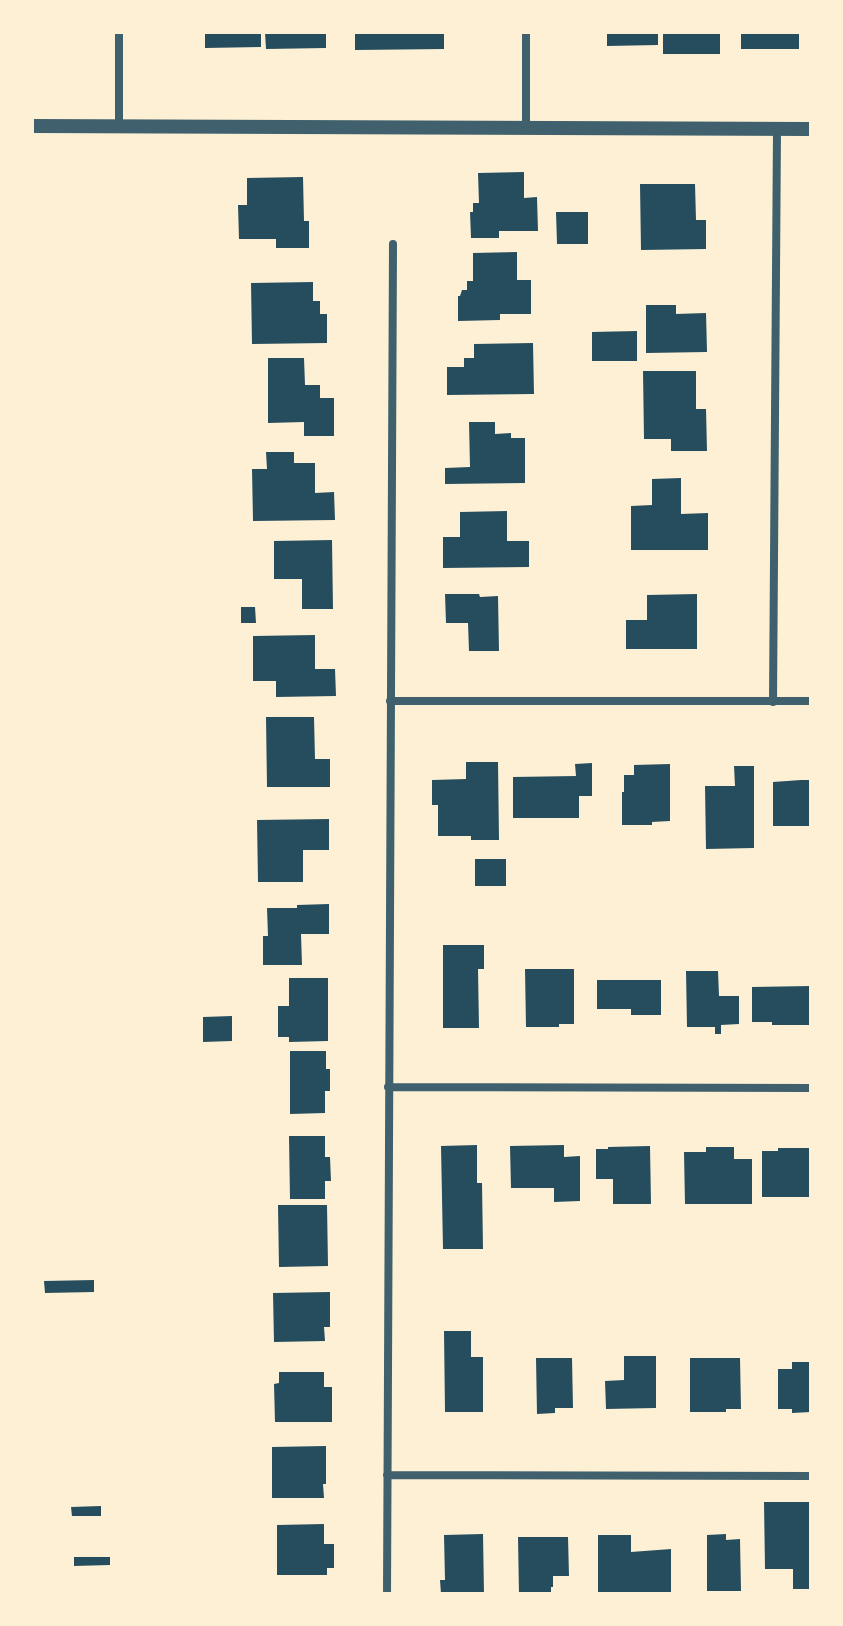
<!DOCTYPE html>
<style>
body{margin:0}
#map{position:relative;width:843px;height:1626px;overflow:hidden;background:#fdf0d5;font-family:"Fira Sans Condensed",sans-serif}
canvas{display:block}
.frame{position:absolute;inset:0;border:34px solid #fdf0d5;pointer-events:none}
</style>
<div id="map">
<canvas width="843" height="1626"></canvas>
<div class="frame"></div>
</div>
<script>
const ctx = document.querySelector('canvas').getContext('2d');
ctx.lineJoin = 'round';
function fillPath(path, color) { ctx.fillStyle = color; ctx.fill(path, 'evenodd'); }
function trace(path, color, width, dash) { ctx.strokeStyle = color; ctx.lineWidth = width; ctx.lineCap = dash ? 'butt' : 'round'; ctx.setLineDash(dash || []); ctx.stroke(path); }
fillPath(new Path2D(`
 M205,32H261V47L205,48Z
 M265,32H326V48L266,49Z
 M355,32H444V49L355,50Z
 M607,32H658V45L607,46Z
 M663,32H720V54H663Z
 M741,32H799V49H741Z
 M524,172V198L537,197L538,231H499V238H471L470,212H473V203H479L478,173Z
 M303,177L304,221H309V248H276V239H239L238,205H247V178Z
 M640,184H695L696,220H706V249L641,250Z
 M556,212H588V244H557Z
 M517,252V280H531V314H500V320L458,321V296H460L462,290H467V281H473V253Z
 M313,282V301H320V314H327V343L252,344L251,283Z
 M646,305H676V314L706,313L707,352L646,353Z
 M637,331V361H592V332Z
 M533,343L534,394L447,395V367H464V358H474V344Z
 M268,358H304L305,385H320V398H334V436H304V422L268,423Z
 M643,371H696V409H706L707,451H671V439H644Z
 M469,422H495V434L511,433V438H525V483L445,484V468L470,467Z
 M266,452H294V463H315V493L334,492L335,520L253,521L252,469H267Z
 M681,478V514L708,513V550H631V506L652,505V479Z
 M507,511V541H529V567L443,568V537H460V512Z
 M332,540L333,609H302V579H274V541Z
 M445,594H479L480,597L498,596L499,651H469L468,623H446Z
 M697,594V649H626V620H647V595Z
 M241,607H255L256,623H241Z
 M315,635V669H335L336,696L276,697V681H253V636Z
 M266,717H314L315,759H330V787H267Z
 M466,762H498L499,840H471V836H438V805H432V780L466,779Z
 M592,763V796H579V818H513V777L576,776L575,764Z
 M670,764V821L652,822V825H622V792H624V775H634V765Z
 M734,766H754V848L706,849L705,786H735Z
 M801,780H811V826H773V782Z
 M329,819V850H303V882H258L257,820Z
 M475,859H506V886H475Z
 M329,904V934H301L302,965H263V936H268L267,908H297V905Z
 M443,945H484V969H478L479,1028H443Z
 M525,969H574V1024H559V1027H526Z
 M686,971H718L719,996H739V1024L721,1025V1034H715V1027H687Z
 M289,978H328V1041L289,1042V1037H278V1006H289Z
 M597,980H661V1015H631V1009H597Z
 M811,986V1025H772V1022H752V987Z
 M232,1016V1041L203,1042V1017Z
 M290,1051H326V1069H330V1091H325V1113L290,1114Z
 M289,1136H325V1157H330L331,1181H325V1199H290Z
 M477,1145V1183H482L483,1249H443L441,1146Z
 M564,1145V1157L580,1156V1201L554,1202V1188H511L510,1146Z
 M650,1146L651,1204H613V1179H596V1149H608V1147Z
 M706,1147H734V1159H752V1204H685L684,1152H706Z
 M778,1148H811V1197H762V1151H778Z
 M278,1205H327L328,1266L279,1267Z
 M94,1280V1292L45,1293L44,1281Z
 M330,1292V1327H324L325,1341L274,1342L273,1293Z
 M444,1331H471V1357H483V1412H445Z
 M624,1356H656V1408L606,1409L605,1381L624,1380Z
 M536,1358H572L573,1408H555V1413L537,1414Z
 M690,1358H740L741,1409H726V1412H690Z
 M792,1362H811V1412L792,1413V1409H778V1369H792Z
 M279,1372H324V1387H332V1422H275L274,1384L279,1383Z
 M326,1446V1484H323L324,1498H272V1447Z
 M764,1502H811V1589H793V1569H765Z
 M101,1506V1516H72L71,1507Z
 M324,1524V1544H334V1568H327V1575H277V1525Z
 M483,1534L484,1594H441L440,1580H445L444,1535Z
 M726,1534V1540L740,1539L741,1591H707V1535Z
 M598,1535H631V1552L671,1549V1594H598Z
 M518,1537H568L569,1576H553V1587H551V1594H519Z
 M74,1557H110V1565L74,1566Z`), '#264d5e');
trace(new Path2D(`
 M119,127V32
 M526,129V32
 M390,701H811
 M773,702L777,129
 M388,1087L811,1088
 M387,1475L811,1476
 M387,1594L393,244`), '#3f606c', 8);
trace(new Path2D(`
 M32,126L811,129`), '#3f606c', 14);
</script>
